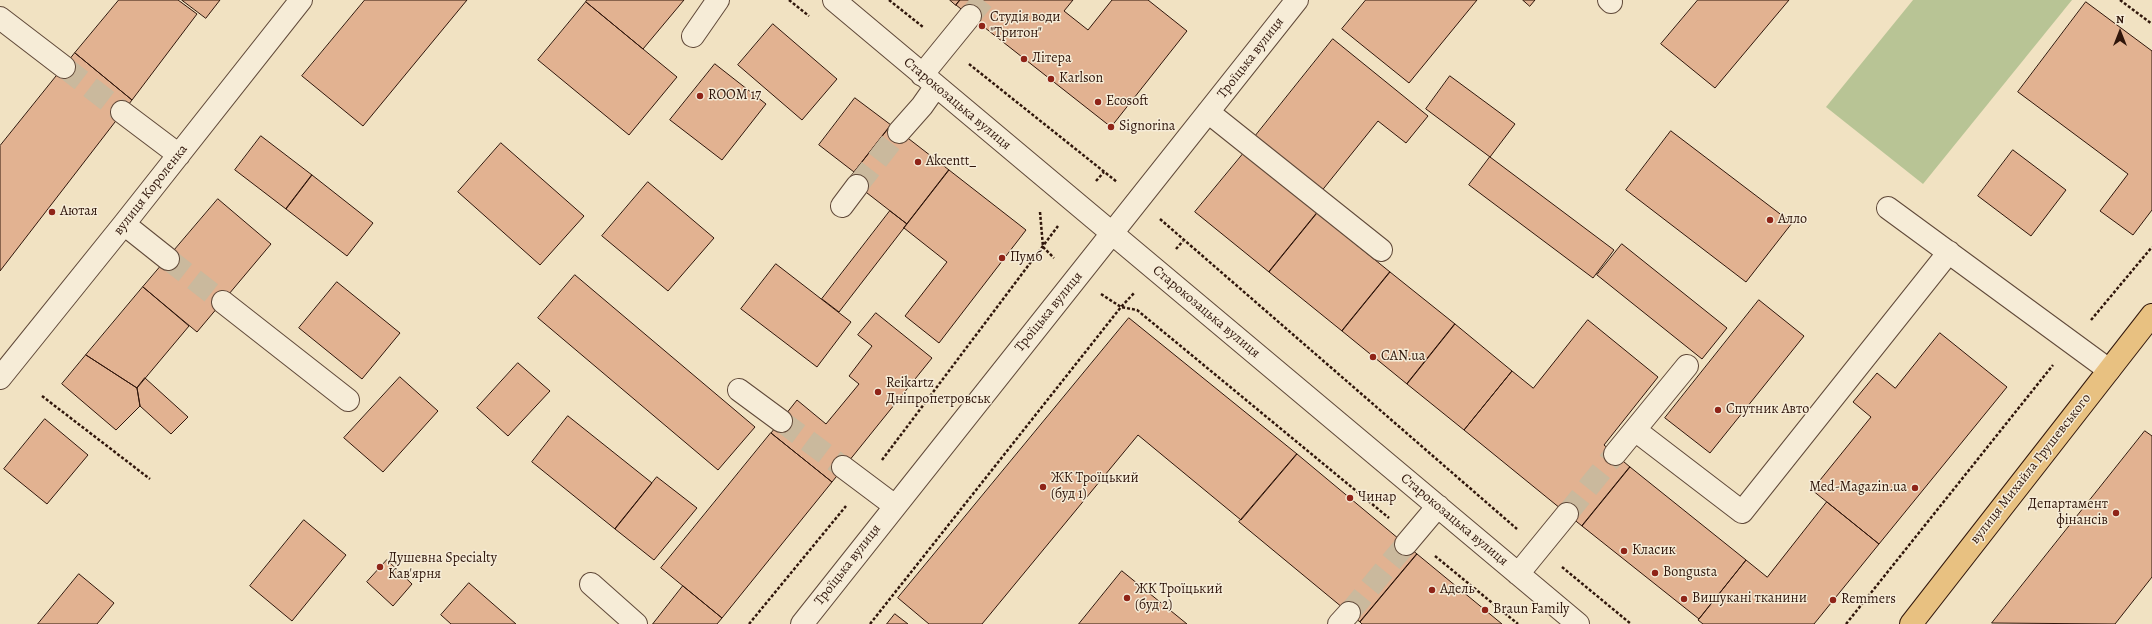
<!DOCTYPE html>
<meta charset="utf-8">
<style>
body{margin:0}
#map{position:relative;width:2152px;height:624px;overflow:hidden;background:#f1e2c2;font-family:Alegreya,serif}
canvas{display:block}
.north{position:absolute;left:2100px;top:12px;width:40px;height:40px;-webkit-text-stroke:3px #f6ecd7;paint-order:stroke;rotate:0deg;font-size:11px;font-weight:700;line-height:16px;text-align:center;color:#30160b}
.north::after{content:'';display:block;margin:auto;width:14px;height:18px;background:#30160b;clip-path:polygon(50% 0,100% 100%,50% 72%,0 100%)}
</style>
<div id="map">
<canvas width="2152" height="624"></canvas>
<div class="north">N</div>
</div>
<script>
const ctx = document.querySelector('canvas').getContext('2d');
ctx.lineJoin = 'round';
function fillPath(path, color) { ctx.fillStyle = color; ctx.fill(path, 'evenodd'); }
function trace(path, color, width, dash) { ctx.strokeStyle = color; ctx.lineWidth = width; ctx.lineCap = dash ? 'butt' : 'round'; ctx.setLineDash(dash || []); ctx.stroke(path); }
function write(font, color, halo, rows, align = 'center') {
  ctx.font = font + ' Alegreya,serif'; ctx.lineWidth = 3; ctx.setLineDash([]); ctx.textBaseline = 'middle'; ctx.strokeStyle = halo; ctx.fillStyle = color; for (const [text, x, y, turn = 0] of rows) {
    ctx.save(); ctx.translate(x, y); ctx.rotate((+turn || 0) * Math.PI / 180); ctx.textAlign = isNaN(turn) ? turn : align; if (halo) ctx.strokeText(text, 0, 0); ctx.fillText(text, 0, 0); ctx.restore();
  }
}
fillPath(new Path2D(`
 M1913,0H2072L1923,184L1826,107Z`), '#b8c495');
const building = new Path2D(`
 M119,0H178L197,14L132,100L75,53Z
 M182,0H220L206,18Z
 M365,0H467L363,126L302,76Z
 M587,0H684L643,49L586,2Z
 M950,0H960L956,5Z
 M960,0H1073L1064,11L1088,30L1112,0H1148L1187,31L1111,127L956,5Z
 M1366,0H1477L1409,83L1342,29Z
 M1523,0H1535L1530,6Z
 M1698,0H1789L1715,88L1661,44Z
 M586,2L677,77L629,135L538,60Z
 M2086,2L2152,51V210L2133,235L2100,211L2128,174L2018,92Z
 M773,24L837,79L802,120L738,65Z
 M1333,39L1428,116L1406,143L1378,121L1320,193L1253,139Z
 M75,53L132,100L0,271V146Z
 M715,64L766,104L722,160L670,120Z
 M1450,76L1515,124L1490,157L1426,109Z
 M855,98L891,125L854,172L819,145Z
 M891,125L949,170L907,224L849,179Z
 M1671,131L1792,223L1746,282L1626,190Z
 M261,136L312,175L286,209L235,170Z
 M501,143L584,216L540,265L458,192Z
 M2013,150L2066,190L2031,236L1978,196Z
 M1243,154L1317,213L1269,272L1195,212Z
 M1490,157L1614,250L1593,278L1469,185Z
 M949,170L1026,230L939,343L905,316L947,262L904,228Z
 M312,175L373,223L347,256L286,209Z
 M648,182L714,238L668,291L602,236Z
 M218,199L271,244L197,332L143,287Z
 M890,211L907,224L839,312L822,299Z
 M1317,213L1390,272L1342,331L1269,272Z
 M1622,244L1727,328L1702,359L1597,275Z
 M776,264L851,322L817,367L741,309Z
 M1390,272L1455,324L1407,384L1342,331Z
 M575,275L755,427L718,470L538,318Z
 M337,282L400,333L362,379L299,328Z
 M143,287L189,326L137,388L86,355Z
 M1759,300L1804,336L1710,453L1665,418Z
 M876,313L932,358L832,482L771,433L797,400L826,424L859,384L849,376L872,346L858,335Z
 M1129,318L1297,454L1241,520L1138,435L982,624H929L898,598Z
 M1588,320L1658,377L1604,445L1630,467L1582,526L1464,430L1512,371L1533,388Z
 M1455,324L1512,371L1464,430L1407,384Z
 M1940,333L2007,387L1879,544L1812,490L1871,417L1853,402L1877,373L1895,388Z
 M86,355L137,388L140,406L116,430L62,384Z
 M518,363L550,391L508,436L477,408Z
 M400,377L438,411L383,472L344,438Z
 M145,378L188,417L171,434L140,406L137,388Z
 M568,416L652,483L615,529L532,462Z
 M45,419L88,455L47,504L4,469Z
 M2145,431L2152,436V577L2115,624L1992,623Z
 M771,433L832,482L722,618L661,568Z
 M1297,454L1417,554L1360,622L1239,522Z
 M1630,467L1746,560L1699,619L1582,526Z
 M657,477L697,508L654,560L615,529Z
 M1827,502L1879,544L1814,624H1703L1698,620L1746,560L1767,577Z
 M304,520L346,555L292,621L250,586Z
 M1417,554L1502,624H1362L1360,622Z
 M387,560L412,584L393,606L367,582Z
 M1122,571L1187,624H1079Z
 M79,574L114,603L97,624H38Z
 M469,583L516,624H451L441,615Z
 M683,586L722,618L717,624H653Z
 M895,614L908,624H887Z`);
fillPath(building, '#e2b291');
trace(building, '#30160b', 1);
trace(new Path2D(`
 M970,16L983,0
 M64,67L122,112
 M857,186L899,132
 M168,259L223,302
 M781,421L843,467
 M1567,514L1615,454
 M1349,613L1406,544`), '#cab99d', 22, [22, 11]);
const minor = new Path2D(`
 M834,0L1578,624
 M1609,0L1611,2
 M0,18L64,67
 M693,36L718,0
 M922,75L970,16
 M122,112L179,155
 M1208,112L1381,250
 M899,132L922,106L936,86
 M842,206L857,186
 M1888,208L2109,370
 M124,224L168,259
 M223,302L348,400
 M0,378L124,224L301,0
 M739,390L781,421
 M1635,430L1742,512L1949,252
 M1615,454L1687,366
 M843,467L895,506
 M1406,544L1438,506
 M1518,574L1567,514
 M591,584L636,624
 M802,624L1297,0
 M1339,624L1349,613`);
const major = new Path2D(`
 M1911,624L2152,315`);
trace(minor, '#604939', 24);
trace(major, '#30160b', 24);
trace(new Path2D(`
 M789,0L809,16
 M889,0L923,27
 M2120,0L2152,24
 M969,64L1117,182
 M1096,181L1104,172
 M1040,212L1043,247L1054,258
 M1160,219L1517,529
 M1176,249L1183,241
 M1101,294L1121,307L1137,310L1389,518
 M2091,320L2152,247
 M42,396L150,479
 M882,460L1058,226
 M1435,556L1518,624
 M1562,567L1631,624
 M749,624L846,506
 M870,624L1121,307L1135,292
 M1846,624L2053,365`), '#30160b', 2.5, [3, 2]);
trace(minor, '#f6ecd7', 22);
trace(major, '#e8c181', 22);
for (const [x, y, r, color] of [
 [982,26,4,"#8f2418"],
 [1024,59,4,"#8f2418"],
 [1051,79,4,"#8f2418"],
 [700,96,4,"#8f2418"],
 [1098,102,4,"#8f2418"],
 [1111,127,4,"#8f2418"],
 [918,162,4,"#8f2418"],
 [52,212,4,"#8f2418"],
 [1770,220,4,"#8f2418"],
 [1002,258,4,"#8f2418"],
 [1373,357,4,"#8f2418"],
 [878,392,4,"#8f2418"],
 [1718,410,4,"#8f2418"],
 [1043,487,4,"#8f2418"],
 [1915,488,4,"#8f2418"],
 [1350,498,4,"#8f2418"],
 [2116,513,4,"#8f2418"],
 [1624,551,4,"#8f2418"],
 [380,567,4,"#8f2418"],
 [1655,573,4,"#8f2418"],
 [1432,590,4,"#8f2418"],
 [1127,598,4,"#8f2418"],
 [1684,599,4,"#8f2418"],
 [1833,600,4,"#8f2418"],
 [1485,610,4,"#8f2418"]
]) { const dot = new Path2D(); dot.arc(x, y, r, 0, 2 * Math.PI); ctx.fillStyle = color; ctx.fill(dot); trace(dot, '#f6ecd7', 1.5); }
write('14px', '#30160b', '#f6ecd7', [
 ["Студія води",990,18],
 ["\"Тритон\"",990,34],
 ["Літера",1032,59],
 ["Karlson",1059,79],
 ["ROOM 17",708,96],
 ["Ecosoft",1106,102],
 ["Signorina",1119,127],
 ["Akcentt_",926,162],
 ["Аютая",60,212],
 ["Алло",1778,220],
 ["Пумб",1010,258],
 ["CAN.ua",1381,357],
 ["Reikartz",886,384],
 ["Дніпропетровськ",886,400],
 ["Спутник Авто",1726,410],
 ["ЖК Троїцький",1051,479],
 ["(буд 1)",1051,495],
 ["Med-Magazin.ua",1907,488,"right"],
 ["Чинар",1358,498],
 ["Департамент",2108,505,"right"],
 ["фінансів",2108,521,"right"],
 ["Класик",1632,551],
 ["Душевна Specialty",388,559],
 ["Кав'ярня",388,575],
 ["Bongusta",1663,573],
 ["ЖК Троїцький",1135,590],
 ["(буд 2)",1135,606],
 ["Адель",1440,590],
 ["Вишукані тканини",1692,599],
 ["Remmers",1841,600],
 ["Braun Family",1493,610]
], 'left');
write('14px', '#30160b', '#f6ecd7', [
 ["Троїцька вулиця",1251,58,-52],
 ["Старокозацька вулиця",957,104,40],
 ["вулиця Короленка",151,190,-52],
 ["Троїцька вулиця",1049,312,-51],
 ["Старокозацька вулиця",1206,312,40],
 ["вулиця Михайла Грушевського",2031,469,-52],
 ["Старокозацька вулиця",1454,520,40],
 ["Троїцька вулиця",848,565,-52]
]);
</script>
